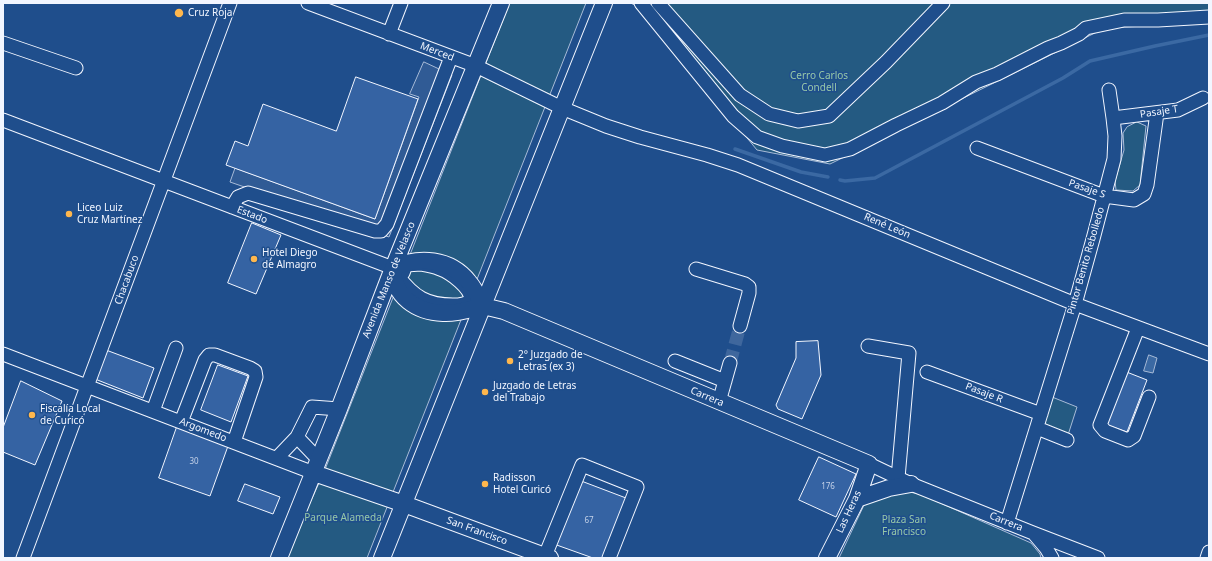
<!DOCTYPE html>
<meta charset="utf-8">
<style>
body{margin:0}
#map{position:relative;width:1212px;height:561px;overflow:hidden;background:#1f4e8c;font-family:"Noto Sans",sans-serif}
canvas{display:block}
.frame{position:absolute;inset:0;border:4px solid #f2f6ff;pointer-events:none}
</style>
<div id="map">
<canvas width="1212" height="561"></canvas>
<div class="frame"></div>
</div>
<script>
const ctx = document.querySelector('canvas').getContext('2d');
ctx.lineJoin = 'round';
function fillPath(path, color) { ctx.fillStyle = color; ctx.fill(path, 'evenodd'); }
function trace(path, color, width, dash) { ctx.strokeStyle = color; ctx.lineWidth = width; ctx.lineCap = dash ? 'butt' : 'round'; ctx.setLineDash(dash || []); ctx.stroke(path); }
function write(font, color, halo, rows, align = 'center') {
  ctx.font = font + ' "Noto Sans",sans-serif'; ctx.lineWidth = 3; ctx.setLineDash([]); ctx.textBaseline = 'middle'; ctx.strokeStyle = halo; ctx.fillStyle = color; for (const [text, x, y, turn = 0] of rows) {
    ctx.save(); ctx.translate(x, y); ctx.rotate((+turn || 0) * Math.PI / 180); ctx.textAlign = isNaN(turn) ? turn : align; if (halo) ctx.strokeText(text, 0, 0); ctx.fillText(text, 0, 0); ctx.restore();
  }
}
const green = new Path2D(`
 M510,3H586L367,558H285L324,472Z
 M631,3H1209V23L1105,28L830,164L757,150L640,8Z
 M1137,122L1146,126L1140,185L1133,191L1116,190L1115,181L1124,150L1123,133L1127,127Z
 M1052,397L1077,407L1068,435L1042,425Z
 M909,492L920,494L1031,543L1040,554L1041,558H839L865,503L877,496Z`);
fillPath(green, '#245a82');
trace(green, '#a8bbd7', 1);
const parking = new Path2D(`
 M424,62L452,75L389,237L230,182L235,168L375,219L419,97L410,94Z`);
fillPath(parking, '#305b95');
trace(parking, '#a8bbd7', 1);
const water = new Path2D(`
 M1149,355L1157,358L1153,373L1144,371Z`);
fillPath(water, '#3b69a3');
trace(water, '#a8bbd7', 1);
trace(new Path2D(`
 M735,149L801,172L828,177
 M840,180L845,181L875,178L1063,78L1090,61L1155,46L1209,35`), '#3b69a3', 3.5);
const building = new Path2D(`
 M356,77L418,99L375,219L226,165L235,141L248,146L263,104L336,131Z
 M252,223L281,235L256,294L228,283Z
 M818,341L821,375L802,419L778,409L776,405L796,358V342Z
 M106,350L154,368L143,398L95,379Z
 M218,365L248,376L231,422L201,410Z
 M1124,371L1147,380L1127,432L1104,424Z
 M21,381L62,401L35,465L3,452V428Z
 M177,427L228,446L210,496L159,478Z
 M819,457L856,474L836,517L799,500Z
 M576,479L626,498L605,558H593L551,543Z
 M245,484L280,497L273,514L238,501Z`);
fillPath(building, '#3563a3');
trace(building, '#f2f6ff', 1);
trace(new Path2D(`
 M730,363L740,326`), '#3f679d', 13, [13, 6]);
const minor = new Path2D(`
 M308,3L476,66L562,108L606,126L640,137L707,155L738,165L1075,304L1209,354
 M641,3L733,116L757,137L782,146L825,155L850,149L896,125L942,103L976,82L997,74L1048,48L1061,43L1079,34L1086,28L1124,20H1158L1209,17
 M658,3L740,95L769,114L798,121L829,116L886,62L943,3
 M389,34L401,3
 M3,43L76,68
 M1113,118L1178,110L1203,98
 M3,120L393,268
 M977,148L1104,196L1134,200L1144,194L1147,185L1157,113
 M232,207L238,197L248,193L375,231H381L387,224L451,57
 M421,264C428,265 434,266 440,269C451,273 471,288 471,300C466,305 459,305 453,305C427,305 414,297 398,276L403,273L406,265Z
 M696,269L745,284L749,287V293L740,326
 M1138,328L1100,425L1105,431L1128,440L1134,436L1149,397
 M868,346L909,353L898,478
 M3,354L314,473
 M675,361L725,381
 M927,372L1041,414
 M719,402L730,363
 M153,411L176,348
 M181,422L205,360L209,355H215L250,368L255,371L256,377L234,442
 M1037,428L1067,440
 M297,437L319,460
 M277,458L297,437L312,407L339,409
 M869,464L911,484L1033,533L1098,558
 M1007,523L1075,304L1093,239L1114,159L1115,136L1113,118L1109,90
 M1035,535L1046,548L1052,558
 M545,556L582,465L637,487L609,558
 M23,558L230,3
 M1207,558L1209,552`);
const major = new Path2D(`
 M483,306C471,309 456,314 443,313C417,312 393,297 393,268C419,256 450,258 469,282C475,289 479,298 483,306L504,311L869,464L857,499L827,558
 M314,473L404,504L550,558
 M857,499L889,488L911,484
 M279,558L339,409L393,268L501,3
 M382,558L604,3`);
trace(minor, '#f2f6ff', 15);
trace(major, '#f2f6ff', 18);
trace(minor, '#1f4e8c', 13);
trace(major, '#1f4e8c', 16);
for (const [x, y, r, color] of [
 [179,13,5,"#ffb74d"],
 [69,214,4,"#ffb74d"],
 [254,259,4,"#ffb74d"],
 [510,361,4,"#ffb74d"],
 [485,392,4,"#ffb74d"],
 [32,415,4,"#ffb74d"],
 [485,484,4,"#ffb74d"]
]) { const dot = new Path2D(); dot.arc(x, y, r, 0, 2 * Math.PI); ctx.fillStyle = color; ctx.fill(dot); trace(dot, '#1f4e8c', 1.5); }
write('8px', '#c3d1e8', null, [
 ["30",194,462],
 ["176",828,487],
 ["67",589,521]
]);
write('10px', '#f2f6ff', '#1f4e8c', [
 ["Cruz Roja",188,13],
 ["Liceo Luiz",77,208],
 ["Cruz Martínez",77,220],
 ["Hotel Diego",262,253],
 ["de Almagro",262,265],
 ["2° Juzgado de",518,355],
 ["Letras (ex 3)",518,367],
 ["Juzgado de Letras",493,386],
 ["del Trabajo",493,398],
 ["Fiscalía Local",40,409],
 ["de Curicó",40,421],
 ["Radisson",493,478],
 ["Hotel Curicó",493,490]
], 'left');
write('10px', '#f2f6ff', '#1f4e8c', [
 ["Merced",437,52,21],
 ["Pasaje T",1159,112,-9],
 ["Pasaje S",1087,189,19],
 ["Estado",252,215,21],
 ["René León",887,226,23],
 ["Pintor Benito Rebolledo",1086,261,-74],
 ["Chacabuco",127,280,-70],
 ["Avenida Manso de Velasco",389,280,-68],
 ["Pasaje R",984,393,21],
 ["Carrera",707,397,23],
 ["Argomedo",203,430,21],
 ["Las Heras",849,512,-65],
 ["Carrera",1006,522,22],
 ["San Francisco",477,531,20]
]);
write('10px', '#97c8a6', '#1f4e8c', [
 ["Cerro Carlos",819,76],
 ["Condell",819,88],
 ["Parque Alameda",343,518],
 ["Plaza San",904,520],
 ["Francisco",904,532]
]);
</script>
